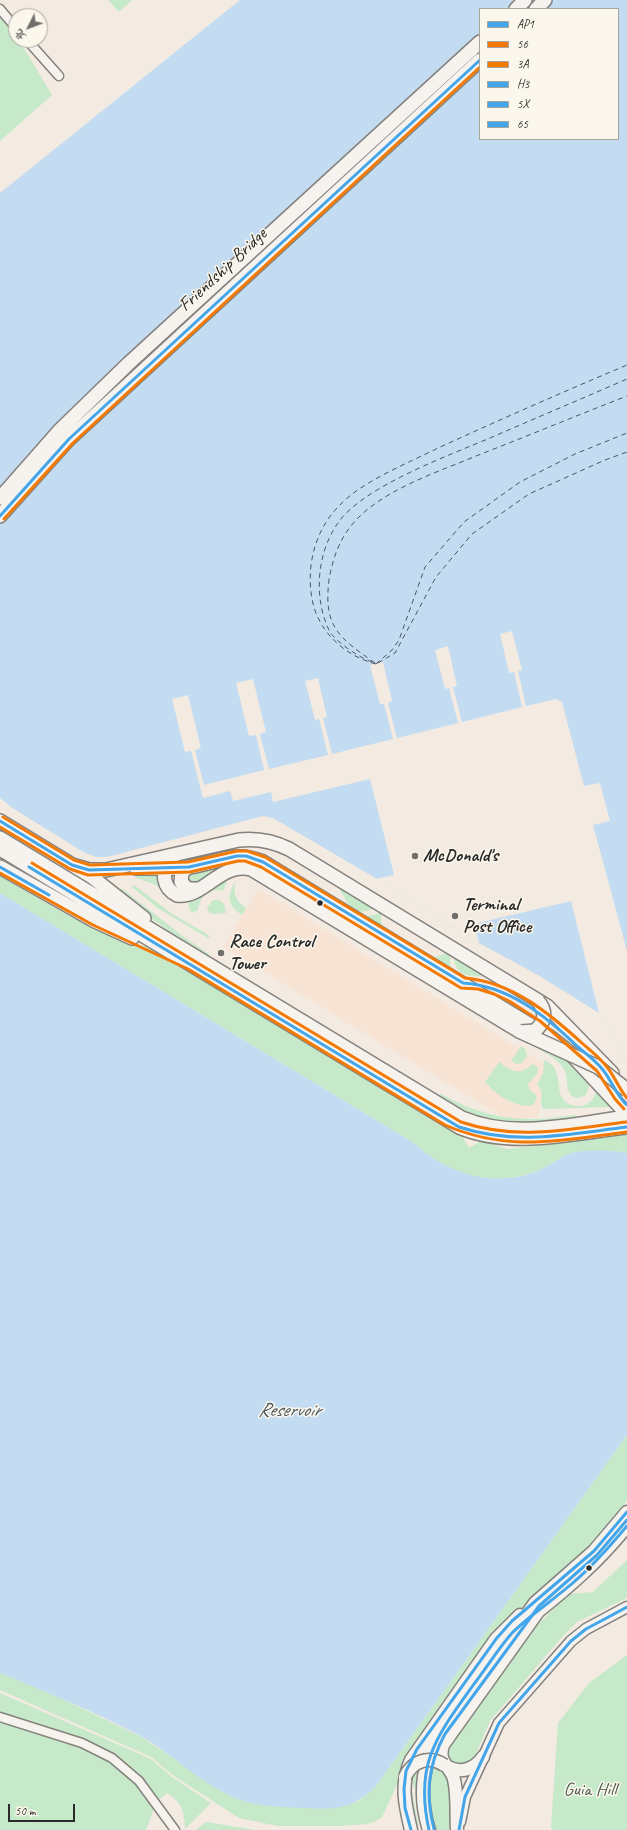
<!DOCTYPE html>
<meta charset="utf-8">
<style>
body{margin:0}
#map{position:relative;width:627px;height:1830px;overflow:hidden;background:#f3eae1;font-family:Caveat,"LXGW WenKai TC",sans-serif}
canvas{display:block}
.legend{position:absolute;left:479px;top:8px;width:140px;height:132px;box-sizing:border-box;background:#fbf7ec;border:1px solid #a8a59f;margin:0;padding:5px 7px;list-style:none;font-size:12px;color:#2b2b2b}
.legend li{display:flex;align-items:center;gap:8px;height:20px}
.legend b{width:20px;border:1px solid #a8a59f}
.north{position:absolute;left:8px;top:8px;width:40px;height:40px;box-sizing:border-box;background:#fbf7ec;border:1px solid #a8a59f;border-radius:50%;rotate:228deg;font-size:11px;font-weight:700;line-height:16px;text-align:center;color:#2b2b2b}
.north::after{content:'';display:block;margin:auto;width:14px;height:18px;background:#716e6b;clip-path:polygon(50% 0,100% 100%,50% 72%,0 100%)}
.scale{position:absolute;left:8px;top:1804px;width:67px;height:18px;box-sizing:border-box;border:2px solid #2b2b2b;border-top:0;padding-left:5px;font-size:12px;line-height:14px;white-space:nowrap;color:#2b2b2b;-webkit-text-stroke:3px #fbf7ec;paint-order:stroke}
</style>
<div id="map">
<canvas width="627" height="1830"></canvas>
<ul class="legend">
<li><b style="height:5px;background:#43a5ea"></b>AP1</li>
<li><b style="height:5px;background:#f47902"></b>56</li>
<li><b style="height:5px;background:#f47902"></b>3A</li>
<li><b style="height:5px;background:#43a5ea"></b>H3</li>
<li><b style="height:5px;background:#43a5ea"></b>5X</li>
<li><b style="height:5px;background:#43a5ea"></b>65</li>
</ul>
<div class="north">北</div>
<div class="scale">50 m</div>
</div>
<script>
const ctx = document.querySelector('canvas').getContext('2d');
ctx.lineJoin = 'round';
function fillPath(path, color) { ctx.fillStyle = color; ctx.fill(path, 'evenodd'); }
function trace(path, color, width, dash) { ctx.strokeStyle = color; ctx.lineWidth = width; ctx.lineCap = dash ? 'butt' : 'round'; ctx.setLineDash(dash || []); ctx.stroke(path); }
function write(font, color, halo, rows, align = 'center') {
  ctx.font = font + ' Caveat,sans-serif'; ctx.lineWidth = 3; ctx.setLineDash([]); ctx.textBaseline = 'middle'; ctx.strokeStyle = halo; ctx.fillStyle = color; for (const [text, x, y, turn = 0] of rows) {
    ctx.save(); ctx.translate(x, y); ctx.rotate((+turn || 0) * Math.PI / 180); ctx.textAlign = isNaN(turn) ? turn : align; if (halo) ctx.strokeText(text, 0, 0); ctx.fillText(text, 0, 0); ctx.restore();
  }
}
fillPath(new Path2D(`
 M258,889L546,1065L538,1117L507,1120L223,947Z`), '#f7e4d5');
fillPath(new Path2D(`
 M108,0H132L119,12Z
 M0,9L16,35V40H19L52,95L0,141Z
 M0,854L88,907L84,911L0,862Z
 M245,860L255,862L547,1041C560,1051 584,1069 589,1086L586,1095L578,1098C564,1096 569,1082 565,1071C562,1065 557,1061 552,1057L426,982L432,973L254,864C244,863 233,862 223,867C212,873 200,887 187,883L184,877L187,872L226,862Z
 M137,872H160L179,902C171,901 165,892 159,887C151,882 143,880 135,878Z
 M229,875L223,891C208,887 200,896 198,910L192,913L188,906L192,898Z
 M0,876L69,916L148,948L196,975L443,1127L462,1136L469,1148L481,1141L508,1149L627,1135V1153C616,1150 576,1151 567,1155C555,1160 546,1168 534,1172C491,1188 446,1174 414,1143L0,893Z
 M235,882C233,894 236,901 246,908L242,915C228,905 226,897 235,882Z
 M340,883L378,906C354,919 350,907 339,888Z
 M134,885L171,913L210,936L208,938L159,909L132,887Z
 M110,888L123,889L129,894L184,937L209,954L210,961Z
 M213,900H219L224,904L226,913L214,914L209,913L207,908Z
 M382,909L381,918L383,933L359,918L377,914Z
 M451,951L450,965L452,973L429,960Z
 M454,955L490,977C472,975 454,979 454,955Z
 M521,1046L525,1049L527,1056L522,1063L517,1064L511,1061Z
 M544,1060C548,1062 552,1064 554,1067C562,1080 554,1100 572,1105C576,1106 581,1107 585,1105C591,1102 595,1097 596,1091L610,1107L543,1109C538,1100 546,1094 537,1084L543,1073Z
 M499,1062C514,1072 518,1076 533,1064L538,1067L537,1074L528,1084L529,1089L537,1096L534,1105C516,1109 496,1095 485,1082Z
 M441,1094C489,1120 522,1123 575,1115L582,1118L525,1128L484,1124L434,1103Z
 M627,1435V1501L595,1542L562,1573L517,1611L408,1761L385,1811L382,1817L374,1822L365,1824L342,1826H278L239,1818L174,1776L151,1757L0,1690V1673L43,1690L140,1736L225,1793L243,1801L350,1804L360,1800L376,1786Z
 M627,1560V1598L577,1622L563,1636L490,1721L474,1758L471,1762L462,1767L449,1762L445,1749L532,1630L569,1594L593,1592Z
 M627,1655V1830H553L551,1827L558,1723L589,1683Z
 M0,1693L151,1759L172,1777L211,1803L185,1829C184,1810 183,1804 167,1793L157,1801L146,1830H0Z
 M425,1752L419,1772L416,1790L409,1777L416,1754Z
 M432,1763C458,1770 452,1808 452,1830H435C427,1807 428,1787 432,1763Z
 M408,1785L412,1790L419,1830H416Z
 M206,1822L256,1830H196Z`), '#c6e9c9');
fillPath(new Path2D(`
 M240,0H627V1066L607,1023L599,1013L538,975L479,943L394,889L273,818L263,816L107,857H97L85,853L14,809L0,798V193ZM480,9H618V139H480Z
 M0,893L414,1143C446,1173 491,1188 535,1172C546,1168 556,1160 567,1155C579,1149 613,1150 627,1153V1435L376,1786C353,1809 335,1810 304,1808C284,1807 263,1807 244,1801C207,1790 173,1754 139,1735C94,1712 47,1692 0,1673Z`), '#c3dcf1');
fillPath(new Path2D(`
 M512,631L522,670L518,671L526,706L556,699L562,702L584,786L600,783L610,821L593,825L627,951V1066L607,1023L599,1013L571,901L474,924L479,943L394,889L375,879L394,875L370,779L273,802L271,792L233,801L230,791L203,798L191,751L185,752L172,699L188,695L201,748L195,750L204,785L264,770L256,735L249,736L236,683L253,679L266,732L260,734L269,769L328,755L319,719L315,720L305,681L318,678L327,717L323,718L332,754L393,739L384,704H380L370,665L383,662L392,701L388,703L397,738L458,723L449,688L445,689L435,650L448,646L457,686L453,687L462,722L522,707L514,672L509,673L500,634Z`), '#f3eae1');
trace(new Path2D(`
 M372,662C360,658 334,641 329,630C324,620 321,608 320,598C317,572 323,544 338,523C362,487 450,455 490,438C536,418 581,399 627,379
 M375,663C340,638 323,628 329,580C333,556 341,535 358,518C389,487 441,471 481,454C530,435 578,415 627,396
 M378,663L395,653L436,577L472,534L529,494L605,460L627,452
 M376,664C345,656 318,632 312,599C306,566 315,529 340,505C361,482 408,463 436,449C499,420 563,392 627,365
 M376,664L392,650L399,640L425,567L464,522L520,482L575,454L627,433`), '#4c565e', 1, [5, 4]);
const minor = new Path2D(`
 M0,9L16,28
 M27,40L59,76
 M0,1717L82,1743L112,1758L139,1781L175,1830`);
const tertiary = new Path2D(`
 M460,1822L465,1797L499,1723L571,1641L586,1629L627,1607`);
const secondary = new Path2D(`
 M535,1614C569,1587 600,1560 627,1526
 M446,1766C460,1774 474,1770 483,1757
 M411,1830C405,1805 400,1784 411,1760L496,1639L520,1615
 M429,1830C418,1795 422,1762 441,1731L535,1603L594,1551L627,1512
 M457,1830C456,1815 458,1790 453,1776C447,1763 438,1762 443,1745L540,1609`);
const primary = new Path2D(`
 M516,9L525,0
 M536,9L545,0
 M0,498L59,431L128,364L480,42
 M0,516L69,439L480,60
 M0,821L92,877L144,918
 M0,838L462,1118C514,1140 573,1124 627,1117
 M0,849L459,1127C512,1149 571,1133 627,1127
 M172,861C160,872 163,888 177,895C203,899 221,861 251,869L519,1031
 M72,865L89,870H106L239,840C257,838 273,841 289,849L547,1006L612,1073
 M0,867L95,921L132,938
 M189,867L182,872L181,882L188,889H197
 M136,868C154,868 172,869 189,867C217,863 234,850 263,862L550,1037L569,1052L627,1114`);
trace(minor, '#85817d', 11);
trace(tertiary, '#85817d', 13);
trace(secondary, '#85817d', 15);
trace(primary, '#85817d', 16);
trace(minor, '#f6f3ef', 8);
trace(tertiary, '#f6f3ef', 10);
trace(secondary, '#f6f3ef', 12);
trace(primary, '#f6f3ef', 13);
const secondaryBridge = new Path2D(`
 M405,1777C412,1761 429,1755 444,1765`);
const primaryBridge = new Path2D(`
 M519,1031L598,1067L627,1090
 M521,1032L534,1031C545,1024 547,1011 538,1001`);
trace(secondaryBridge, '#85817d', 15, []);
trace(primaryBridge, '#85817d', 16, []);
trace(secondaryBridge, '#f6f3ef', 12);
trace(primaryBridge, '#f6f3ef', 13);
trace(new Path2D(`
 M0,516L69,439L480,60
 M0,821L72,865L89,870L189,867L237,856H246L263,862L463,983C509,986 546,1016 578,1047C586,1054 596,1061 603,1070C612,1081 616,1095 627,1105
 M0,867L49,895
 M29,867L459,1127C517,1146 569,1134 627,1127`), '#43a5ea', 3);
trace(new Path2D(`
 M4,519L73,443L480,67
 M0,827L70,869L88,875L190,872L238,861H245L261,867L461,988L478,989L494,994L509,1001L540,1021L597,1071L615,1099L624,1109
 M0,873L93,925L188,969L445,1125C509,1153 561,1140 627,1132`), '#f47902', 3);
trace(new Path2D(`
 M3,817L74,860L90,865L188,862L237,851H247L265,857L465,978C512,982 549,1013 583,1044C591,1051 600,1058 607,1067C615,1077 619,1089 627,1098
 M32,863L461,1122C517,1141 569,1129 626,1122`), '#f47902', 3);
trace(new Path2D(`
 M411,1830L405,1808L404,1789L406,1771L417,1749L496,1639L512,1621L594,1551L627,1512
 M459,1830L465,1797L499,1723L571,1641L586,1629L627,1607`), '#43a5ea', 3);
trace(new Path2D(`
 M434,1829C425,1794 428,1765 445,1734L539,1606L597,1555L627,1520`), '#43a5ea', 3);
trace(new Path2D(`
 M429,1830C414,1763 437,1736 474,1684C487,1667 498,1649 512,1633C531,1614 555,1599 575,1581C594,1565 611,1545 627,1526`), '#43a5ea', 3);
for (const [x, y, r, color] of [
 [415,856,4,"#716e6b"],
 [320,903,3.5,"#2b2b2b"],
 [455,916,4,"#716e6b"],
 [221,953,4,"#716e6b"],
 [589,1568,3.5,"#2b2b2b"]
]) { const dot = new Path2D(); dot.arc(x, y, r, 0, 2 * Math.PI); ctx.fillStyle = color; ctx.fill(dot); trace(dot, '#fbf7ec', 1.5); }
write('19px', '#2b2b2b', '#fbf7ec', [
 ["Friendship Bridge",223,270,-43]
]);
write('bold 19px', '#2b2b2b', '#fbf7ec', [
 ["McDonald's",423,856],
 ["Terminal",463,905],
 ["Post Office",463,927],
 ["Race Control",229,942],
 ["Tower",229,964]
], 'left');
write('19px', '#485a4e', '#fbf7ec', [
 ["Guia Hill",590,1790]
]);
write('italic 20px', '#4c565e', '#fbf7ec', [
 ["Reservoir",289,1411]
]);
</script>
